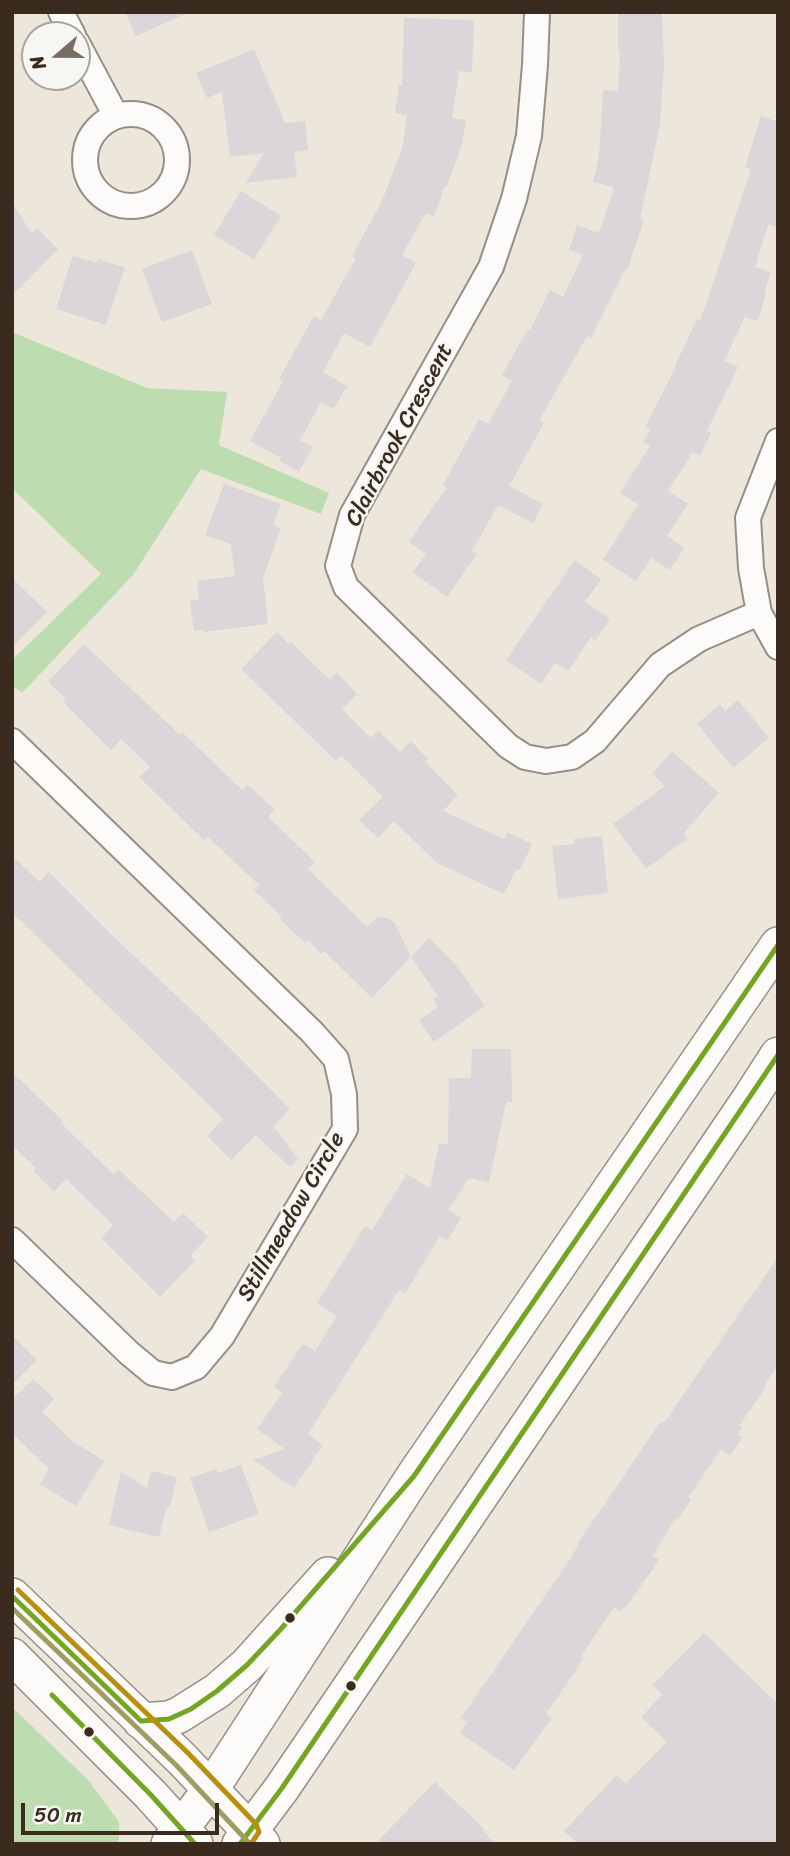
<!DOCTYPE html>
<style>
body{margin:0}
#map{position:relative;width:790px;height:1856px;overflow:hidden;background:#ece6db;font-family:Sriracha,sans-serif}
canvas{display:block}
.frame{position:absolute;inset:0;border:14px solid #3b2a1e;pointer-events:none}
.north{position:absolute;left:21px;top:21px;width:70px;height:70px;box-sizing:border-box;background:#f6f6f2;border:2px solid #aba49d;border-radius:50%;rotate:250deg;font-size:19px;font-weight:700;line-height:28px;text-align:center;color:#3b2a1e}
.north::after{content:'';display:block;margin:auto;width:24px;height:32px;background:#796c60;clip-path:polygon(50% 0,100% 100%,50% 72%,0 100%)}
.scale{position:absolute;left:21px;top:1803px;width:198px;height:32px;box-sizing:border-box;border:4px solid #3b2a1e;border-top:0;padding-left:9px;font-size:21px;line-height:24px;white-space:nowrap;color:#3b2a1e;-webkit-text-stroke:5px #f6f6f2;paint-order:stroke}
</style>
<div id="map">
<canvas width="790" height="1856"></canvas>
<div class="frame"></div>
<div class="north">N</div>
<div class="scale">50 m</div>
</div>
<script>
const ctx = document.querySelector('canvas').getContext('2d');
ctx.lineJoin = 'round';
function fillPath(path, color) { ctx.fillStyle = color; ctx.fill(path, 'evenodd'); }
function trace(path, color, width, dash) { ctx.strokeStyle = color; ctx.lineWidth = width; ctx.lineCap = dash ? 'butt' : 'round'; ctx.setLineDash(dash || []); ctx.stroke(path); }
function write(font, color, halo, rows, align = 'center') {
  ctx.font = font + ' Sriracha,sans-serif'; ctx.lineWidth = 5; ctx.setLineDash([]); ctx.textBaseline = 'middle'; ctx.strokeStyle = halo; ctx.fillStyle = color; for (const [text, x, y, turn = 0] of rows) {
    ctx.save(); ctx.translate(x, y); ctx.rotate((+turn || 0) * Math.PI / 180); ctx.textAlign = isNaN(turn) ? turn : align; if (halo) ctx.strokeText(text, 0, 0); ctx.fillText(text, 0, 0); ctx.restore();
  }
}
fillPath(new Path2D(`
 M12,332L147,388L227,392L219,445L329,493L321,514L201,469L133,575L22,693L12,685V660L101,574L12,488Z
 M12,1707L88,1780L119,1822V1844H12Z`), '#bdddb0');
fillPath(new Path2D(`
 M125,12H190L136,36Z
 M618,12H662L664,66L660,124L640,219L644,220L627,270H625L591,338L587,336L539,421L544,423L509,486L543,504L533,523L498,505L472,551L477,554L447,597L413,572L426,554L409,542L447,487L443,485L479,419L488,424L512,381L502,375L528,329L530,330L550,290L563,297L583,255L569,250L577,225L599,233L614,187L593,182L599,157L603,90L618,91L620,50H618Z
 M404,18L474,20L472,72L459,71L452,118L466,120L462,144L447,186H445L434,216L426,213L402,255L416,263L370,347L344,333L323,372L347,386L334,409L321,402L300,440L313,447L299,472L280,461L281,458L250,441L283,381L279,379L314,316L321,320L356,258L352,256L382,201L402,149L407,115L395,113L399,85L402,86Z
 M254,49L285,123L305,121L308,150L294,152L297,177L246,183L264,153L230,157L222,92L207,98L196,73Z
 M761,116L778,122V227L768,225L755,267L771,272L764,293L766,294L758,321L745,317L724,361L738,367L707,431L711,433L700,456L693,452L668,491L688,504L667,536L684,548L670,570L651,558L636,581L603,560L638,504L620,493L650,446L643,442L650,430L645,427L676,367L675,366L697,319L700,321L751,169L745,167Z
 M241,191L281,216L254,259L214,235Z
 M12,202L32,234L37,228L58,249L12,296Z
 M192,250L212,304L162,322L142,269Z
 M73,256L97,263L98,259L125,268L106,325L56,309Z
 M224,484L281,504L273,525L281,528L263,578L268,624L203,632V630L194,631L190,601L199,600L197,581L235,576L231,544L205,535Z
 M575,560L601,579L585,602L610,619L595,641L591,637L568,671L555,663L541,684L506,660Z
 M12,578L47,612L12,647Z
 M277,632L289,644L291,642L330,680L337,673L357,694L342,709L371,738L378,731L400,752L411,741L428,759L425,762L458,795L443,811L504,839L507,832L532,844L520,870L517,868L504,894L437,863L394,821L378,838L359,820L383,797L341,755L336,761L241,669Z
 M84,644L180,735L182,732L242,790L247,784L275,810L268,817L315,862L308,869L367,927L377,917L387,918L394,922L411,957L429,938L456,965L485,1006L434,1042L419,1020L438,1007L433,999L438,996L411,957L372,998L324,951L321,954L308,940L305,943L280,919L282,917L254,890L259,885L208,837L204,840L139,777L150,767L121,739L111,750L63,702L66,699L48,682Z
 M738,700L769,738L733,768L697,724L720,704L725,711Z
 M672,751L719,793L684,833L688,838L646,869L613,824L665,786L652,774Z
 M602,836L608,893L558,899L552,846L574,844V839Z
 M12,856L40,882L49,872L113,936L199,1017L290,1109L274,1126L298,1160L290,1167L256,1135L231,1160L207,1136L223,1119L12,912Z
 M472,1049H511L512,1102H506L489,1182L469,1178L448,1210L461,1218L447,1241L440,1236L405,1293L399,1290L308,1434L323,1445L294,1488L253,1460L285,1449L257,1429L282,1393L274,1387L303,1344L315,1351L337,1316L317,1303L365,1226L372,1230L407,1174L430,1188L439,1143L448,1145L449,1078H471Z
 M12,1072L60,1118L63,1121L61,1123L113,1174L118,1169L174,1222L183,1213L208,1237L190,1256L195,1261L160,1297L101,1238L113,1225L66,1179L54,1192L33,1171L36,1168L12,1145Z
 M778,1257V1365L764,1386L766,1387L739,1426L742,1428L738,1434L743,1437L730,1456L721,1449L688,1498L691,1500L677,1520L675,1518L653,1556L658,1559L657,1563L625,1608L623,1607L620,1611L614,1607L581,1656L584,1658L546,1714L552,1718L514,1770L460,1733L467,1722L461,1718L569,1561L579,1544L578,1543L659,1424L662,1421L664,1423Z
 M12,1335L37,1360L12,1385Z
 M33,1379L54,1399L42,1412L72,1441L104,1461L76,1506L40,1484L49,1469L12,1433V1400Z
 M241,1465L259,1514L209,1532L190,1478L216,1469L218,1473Z
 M151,1471L177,1477L170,1507L167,1506L159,1537L109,1525L121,1472L147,1488Z
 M704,1633L778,1704V1844H578L564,1831L617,1775L626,1784L667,1742L641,1717L662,1695L653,1685Z
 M435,1782L485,1830L483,1831L496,1844H375Z`), '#dad6da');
const street = new Path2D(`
 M61,12L73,35
 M537,12L535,65L529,136L514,199L491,267L352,515L338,566L346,587L508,746L525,757L546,761L572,757L595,741L660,665L699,639L759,613
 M77,43L116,116
 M85 160a46 46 0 1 1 92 0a46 46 0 1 1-92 0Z
 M778,441L748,518L751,568L759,613L778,647
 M12,741L312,1032L336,1059L344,1094L345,1129L222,1336L196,1367L172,1377L153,1373L129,1353L12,1240`);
const secondary = new Path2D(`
 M12,1596L182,1759L262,1844
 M12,1656L151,1795L195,1844
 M141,1721L169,1719L179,1715L217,1691L247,1665L328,1575
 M169,1844L211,1789L414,1476L778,945
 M240,1844L282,1788L751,1097L778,1055`);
trace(street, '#958f87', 28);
trace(secondary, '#958f87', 38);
trace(street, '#fcfbfa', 24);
trace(secondary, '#fcfbfa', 35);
trace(new Path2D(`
 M12,1596L141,1721L169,1719L191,1709L217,1691L247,1665L280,1630L414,1476L778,945
 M52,1695L151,1795L195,1844
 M240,1844L282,1788L778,1055`), '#74a623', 5);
trace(new Path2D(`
 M12,1608L176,1765L250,1844`), '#9f9e62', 5);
trace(new Path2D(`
 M18,1590L188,1753L256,1824L259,1832L251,1844`), '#b8900f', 5);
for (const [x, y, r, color] of [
 [290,1618,6,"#3b2a1e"],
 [351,1686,6,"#3b2a1e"],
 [89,1732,6,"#3b2a1e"]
]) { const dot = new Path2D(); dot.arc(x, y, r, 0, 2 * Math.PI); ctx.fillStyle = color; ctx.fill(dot); trace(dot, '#f6f6f2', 2.5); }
write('23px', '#3b2a1e', '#f6f6f2', [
 ["Clairbrook Crescent",400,435,-62],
 ["Stillmeadow Circle",292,1217,-60]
]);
</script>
